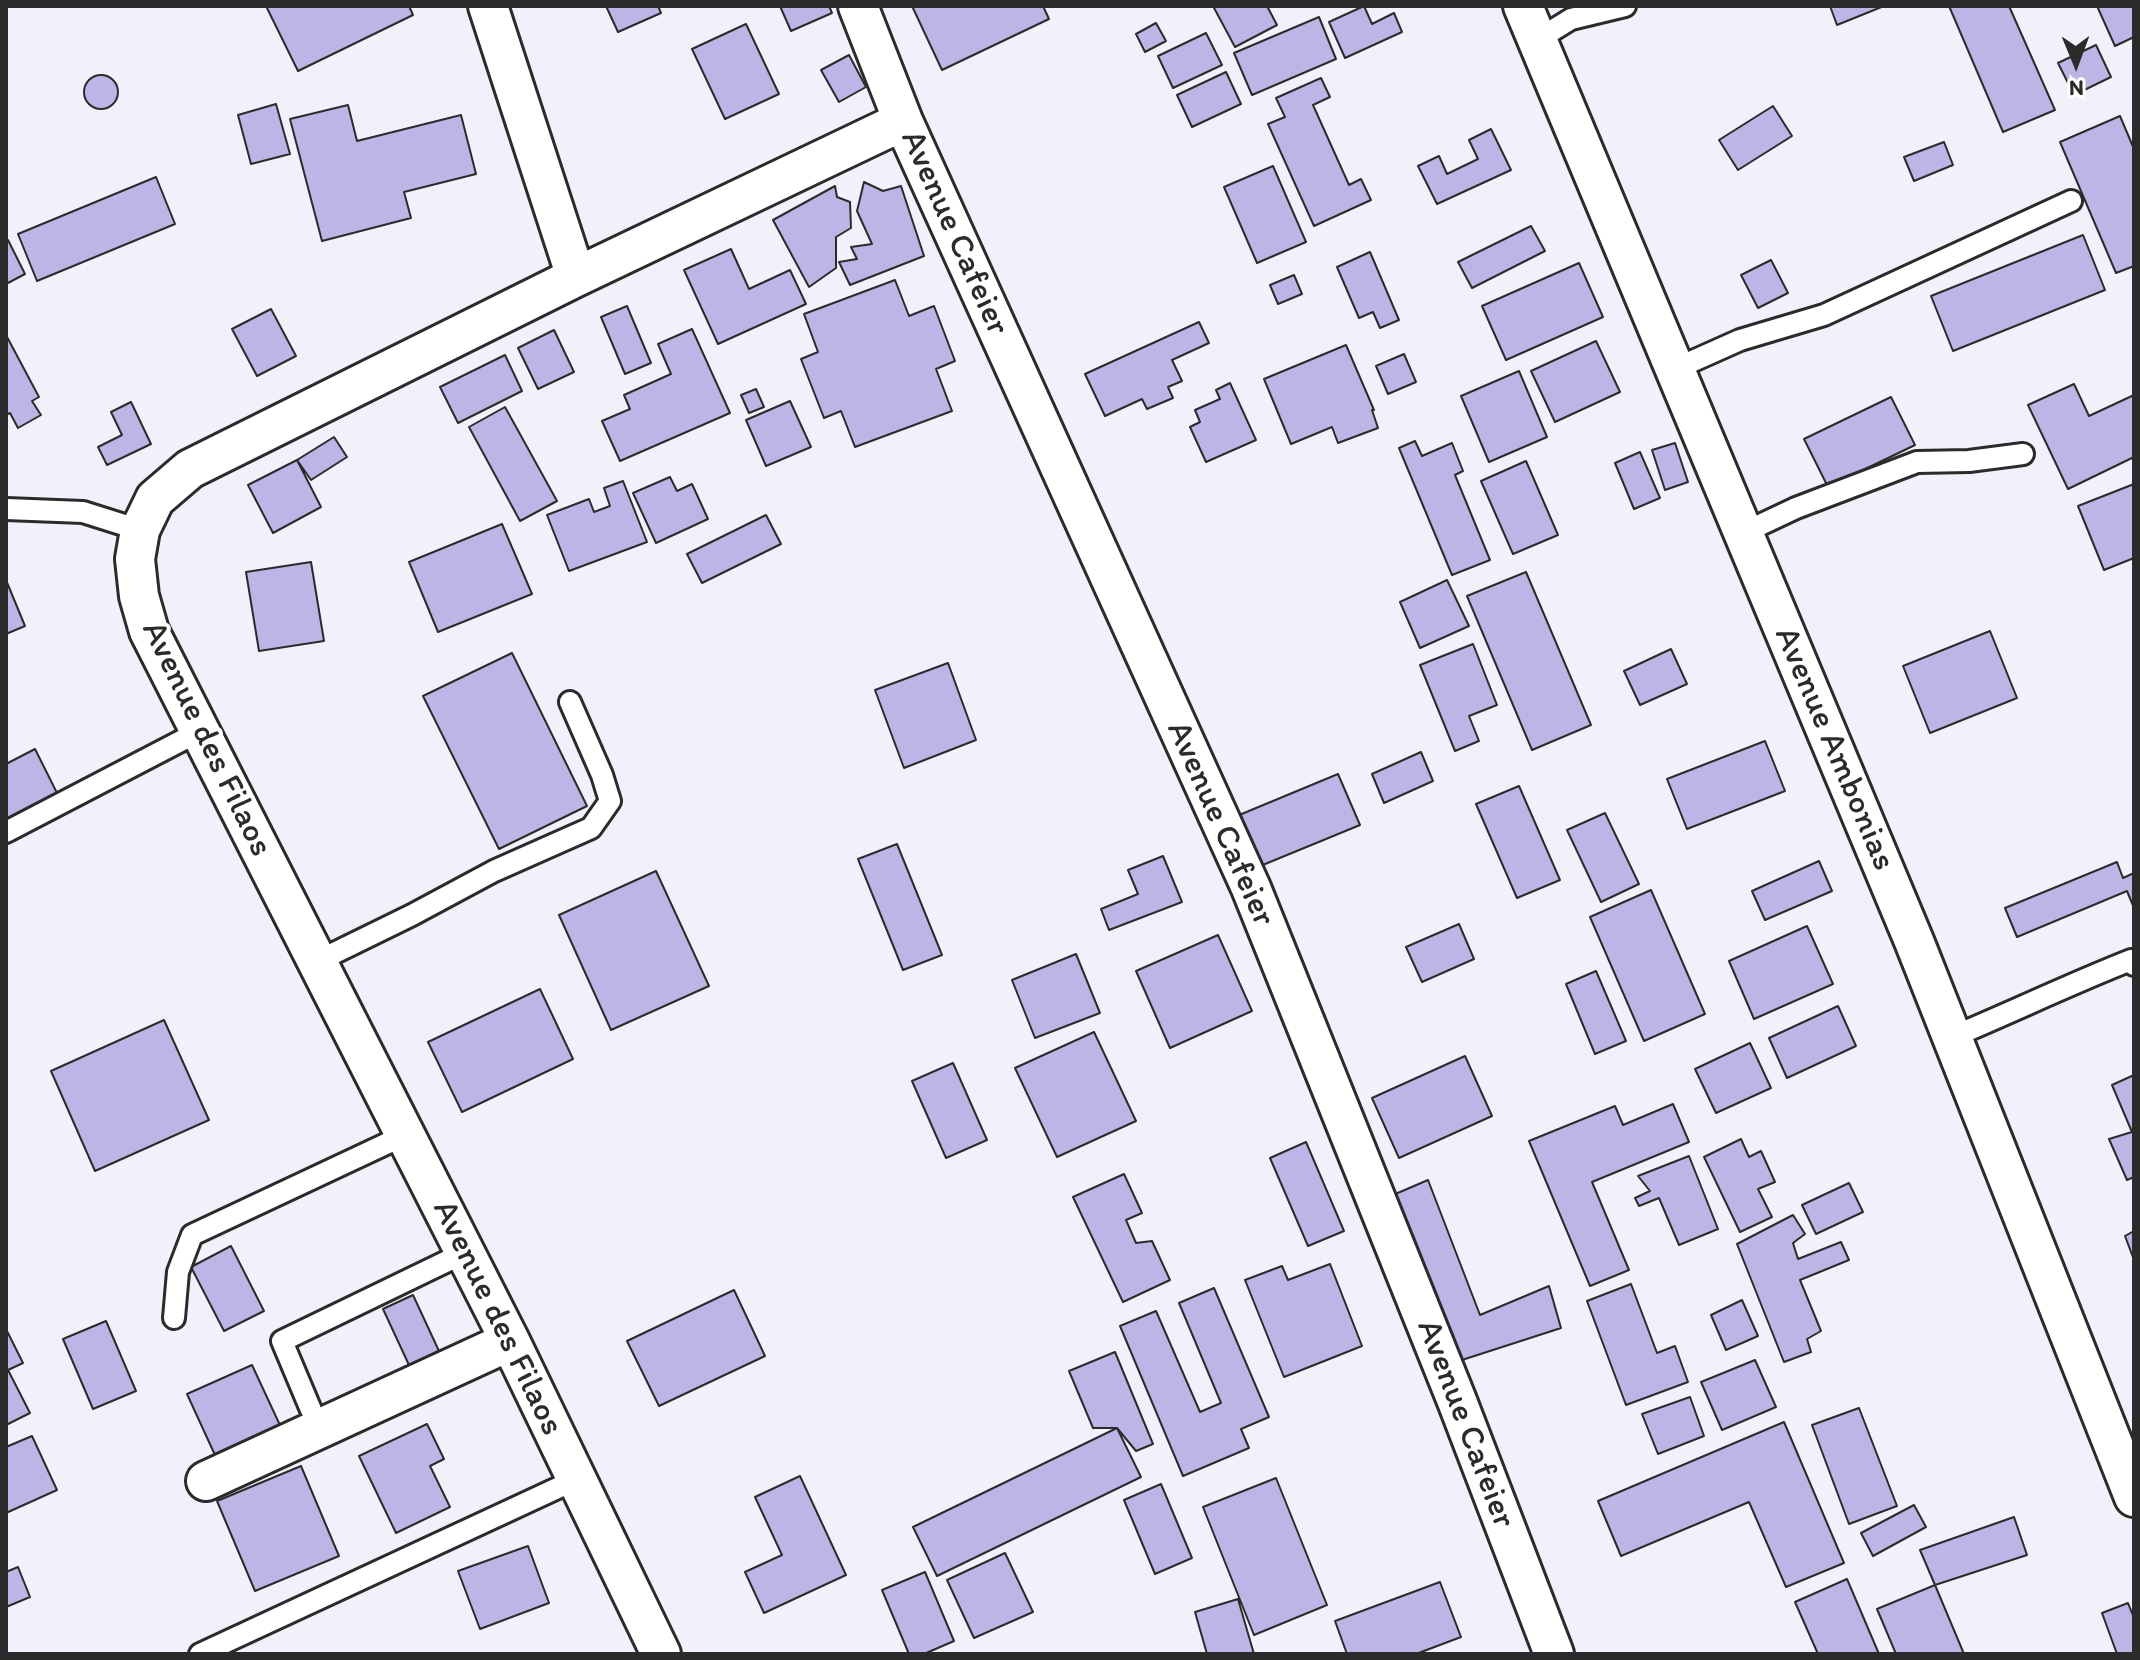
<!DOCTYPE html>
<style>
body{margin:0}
#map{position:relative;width:2140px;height:1660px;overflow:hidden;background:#f2f0fa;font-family:Itim,sans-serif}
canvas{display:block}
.frame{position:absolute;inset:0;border:8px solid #2b2b2b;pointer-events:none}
.north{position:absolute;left:2036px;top:24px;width:80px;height:80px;-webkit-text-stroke:6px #fff;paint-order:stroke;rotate:179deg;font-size:22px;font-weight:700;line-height:32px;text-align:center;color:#2b2b2b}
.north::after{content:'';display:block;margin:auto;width:28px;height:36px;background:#2b2b2b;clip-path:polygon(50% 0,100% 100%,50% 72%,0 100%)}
</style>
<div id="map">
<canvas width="2140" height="1660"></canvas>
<div class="frame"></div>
<div class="north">N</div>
</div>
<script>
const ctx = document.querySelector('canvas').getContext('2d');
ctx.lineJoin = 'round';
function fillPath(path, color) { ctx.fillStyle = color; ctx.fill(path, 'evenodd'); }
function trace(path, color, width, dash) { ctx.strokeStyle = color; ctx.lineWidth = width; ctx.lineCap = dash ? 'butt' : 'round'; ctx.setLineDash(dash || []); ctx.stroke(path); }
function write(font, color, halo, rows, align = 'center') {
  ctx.font = font + ' Itim,sans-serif'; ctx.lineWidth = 8; ctx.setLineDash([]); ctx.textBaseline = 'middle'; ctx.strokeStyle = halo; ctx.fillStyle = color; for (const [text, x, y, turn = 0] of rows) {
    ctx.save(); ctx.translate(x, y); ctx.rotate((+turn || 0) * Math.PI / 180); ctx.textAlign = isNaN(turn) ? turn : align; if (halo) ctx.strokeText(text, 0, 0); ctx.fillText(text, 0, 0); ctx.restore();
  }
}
const building = new Path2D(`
 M266,6H409L413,15L298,71Z
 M606,6H658L661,13L618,32Z
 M780,6H829L832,13L791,31Z
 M912,6H1043L1049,19L942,70Z
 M1213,6H1267L1277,25L1235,47Z
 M1364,6L1372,24L1394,13L1402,32L1345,58L1329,22Z
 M1830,6H1884L1837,25Z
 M1949,6H2009L2055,110L2003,132Z
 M2097,6H2134V37L2115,46Z
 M1319,17L1336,59L1252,95L1234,53Z
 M1156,23L1166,41L1145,52L1136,34Z
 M746,24L779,94L725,119L692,49Z
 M1206,33L1222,65L1173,88L1158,56Z
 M2096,45L2111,77L2074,95L2058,63Z
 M849,55L866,87L839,102L821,70Z
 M1226,72L1241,104L1192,127L1177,95Z
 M84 92a17 17 0 1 1 34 0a17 17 0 1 1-34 0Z
 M1321,78L1330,97L1313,105L1349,185L1361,179L1371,200L1314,226L1268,124L1285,117L1276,98Z
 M276,104L290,154L251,164L238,115Z
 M348,105L357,141L461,115L476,174L404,192L411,218L322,241L290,119Z
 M1773,106L1792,136L1738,170L1719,140Z
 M2120,116L2134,149V266L2116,273L2060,142Z
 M1491,129L1511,170L1437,204L1418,166L1439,156L1447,174L1478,159L1469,140Z
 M1944,142L1953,165L1914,181L1904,157Z
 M1273,166L1306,242L1257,263L1224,187Z
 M156,177L175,224L37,281L18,234Z
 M864,182L883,191L901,186L924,256L850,285L839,262L857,259L851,247L872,244L857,211Z
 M835,186L837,197L850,202L851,228L836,237V268L809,287L773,220Z
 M1531,226L1545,251L1472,288L1458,262Z
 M2083,235L2105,290L1953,351L1931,296Z
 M8,240L25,274L6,284V241Z
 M731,249L749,289L790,270L806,304L718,344L684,270Z
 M1370,252L1399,320L1380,328L1373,312L1359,318L1337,267Z
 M1771,260L1788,293L1758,308L1741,275Z
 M1579,263L1603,317L1506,360L1482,306Z
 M1294,275L1302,294L1278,304L1270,285Z
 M895,280L909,316L934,306L955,361L936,369L952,411L855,447L841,411L824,418L801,359L818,352L804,314Z
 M627,306L651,363L625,374L601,317Z
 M271,309L296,356L257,376L232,329Z
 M1199,322L1209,343L1172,360L1182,381L1168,387L1173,398L1147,409L1142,399L1105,416L1085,374Z
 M692,329L730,413L620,461L602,421L630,409L624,395L671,374L658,344Z
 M554,330L574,372L538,389L518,348Z
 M6,335L39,397L32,401L41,415L18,428L10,413L6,415Z
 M1596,341L1620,392L1555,422L1531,371Z
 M1346,345L1374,410H1372L1378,428L1338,443L1332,427L1291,444L1264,379Z
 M1404,354L1416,382L1388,394L1376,366Z
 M505,355L522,391L458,423L440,387Z
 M1519,371L1547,437L1489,462L1461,396Z
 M1230,383L1256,440L1206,462L1190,427L1200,422L1195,410L1220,399L1216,390Z
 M2074,384L2089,416L2134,395V457L2068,489L2028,405Z
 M756,389L764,407L749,413L741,395Z
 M1891,397L1915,445L1828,487L1804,439Z
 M790,401L811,447L766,466L746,420Z
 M131,402L151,444L107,465L98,447L122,435L111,412Z
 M505,407L557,501L520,521L469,427Z
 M334,437L347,457L311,480L297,460Z
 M1415,441L1422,456L1452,443L1463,471L1455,475L1490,560L1452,575L1399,448Z
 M1675,443L1688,482L1665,490L1652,450Z
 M1640,452L1660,498L1634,509L1615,463Z
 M297,460L321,507L273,533L248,485Z
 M1526,461L1558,535L1513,554L1481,481Z
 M670,477L677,491L692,484L708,519L656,543L633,493Z
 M623,481L647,542L569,571L547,515L589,499L594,512L610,506L604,488Z
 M2134,484V558L2104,570L2078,506Z
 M766,515L781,544L702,583L687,554Z
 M502,524L532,594L438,632L409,562Z
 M311,562L324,641L259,651L246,572Z
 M1526,572L1591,725L1532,750L1467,596Z
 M6,580L25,626L6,634Z
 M1447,580L1469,626L1420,648L1400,602Z
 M1990,631L2017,698L1930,733L1903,666Z
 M1473,644L1497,705L1469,716L1479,741L1455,751L1420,665Z
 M1671,649L1687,684L1640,705L1624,671Z
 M512,653L587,806L499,849L423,696Z
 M948,663L976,740L904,768L875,690Z
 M1765,741L1785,791L1687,829L1667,779Z
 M35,749L59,797L6,823V764Z
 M1421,752L1433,781L1384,803L1372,774Z
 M1338,774L1360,825L1253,869L1232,818Z
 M1519,786L1560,880L1517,898L1476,804Z
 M1605,813L1639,884L1601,902L1567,830Z
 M897,844L942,955L903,970L858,859Z
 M1163,856L1182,902L1109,930L1101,909L1138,894L1128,870Z
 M1819,861L1832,891L1765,920L1752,891Z
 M2117,862L2123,878L2134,873V908L2127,891L2017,937L2005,908Z
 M656,871L709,986L611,1030L559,915Z
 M1651,890L1705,1014L1644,1041L1590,917Z
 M1459,924L1474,959L1422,982L1406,947Z
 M1807,926L1833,984L1754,1019L1729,961Z
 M1218,935L1252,1011L1170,1048L1136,971Z
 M1076,954L1100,1013L1035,1038L1012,980Z
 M1596,971L1626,1041L1595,1054L1566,984Z
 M540,989L573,1059L462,1112L428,1042Z
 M1838,1006L1856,1046L1787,1078L1769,1038Z
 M164,1020L209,1120L95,1171L51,1071Z
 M1094,1032L1136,1121L1057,1157L1015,1068Z
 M1750,1043L1771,1088L1716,1113L1695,1069Z
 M1465,1056L1492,1116L1399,1158L1372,1098Z
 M953,1063L987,1140L946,1158L912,1081Z
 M2134,1075V1177L2127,1180L2109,1139L2132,1132L2112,1085Z
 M1673,1104L1689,1142L1592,1182L1629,1270L1590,1286L1529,1141L1615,1106L1623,1125Z
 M1741,1139L1749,1157L1761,1151L1775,1182L1758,1189L1772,1217L1740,1232L1704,1157Z
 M1306,1142L1344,1231L1308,1246L1270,1158Z
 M1689,1156L1718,1229L1679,1245L1659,1198L1639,1206L1635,1198L1650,1191L1638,1176Z
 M1124,1174L1142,1213L1126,1220L1136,1243L1152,1241L1170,1280L1123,1302L1073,1197Z
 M1428,1180L1480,1315L1549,1286L1561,1328L1462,1360L1393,1195Z
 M1849,1183L1863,1212L1816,1234L1802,1205Z
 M1793,1215L1805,1234L1793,1243L1798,1259L1841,1242L1849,1260L1800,1280L1821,1331L1807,1339L1811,1352L1784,1362L1737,1244Z
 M2134,1231V1260L2125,1236Z
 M231,1246L264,1311L224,1331L191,1267Z
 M1330,1264L1362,1346L1284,1377L1245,1280L1282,1266L1288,1280Z
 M1631,1284L1657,1353L1675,1346L1688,1382L1626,1405L1587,1301Z
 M1214,1288L1269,1417L1241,1429L1249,1448L1183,1476L1120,1326L1156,1311L1200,1412L1221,1403L1179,1303Z
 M734,1290L765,1356L659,1406L627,1341Z
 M413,1295L445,1364L415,1378L383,1309Z
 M1742,1300L1758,1336L1726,1350L1711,1315Z
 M106,1321L136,1391L93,1409L63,1339Z
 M6,1329L23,1363L8,1370L30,1413L6,1425Z
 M1115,1352L1153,1444L1136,1451L1117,1428H1093L1069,1371Z
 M1755,1360L1776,1407L1722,1430L1701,1382Z
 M252,1365L285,1436L220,1466L187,1394Z
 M1690,1397L1704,1436L1658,1454L1642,1414Z
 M1859,1408L1897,1506L1849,1524L1812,1425Z
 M1784,1422L1844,1563L1786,1587L1749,1502L1621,1556L1598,1501Z
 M427,1424L444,1459L430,1466L450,1507L396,1533L359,1456Z
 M1117,1428L1141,1477L937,1576L913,1527Z
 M32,1436L57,1490L6,1513V1447Z
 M301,1466L339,1556L255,1591L217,1501Z
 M800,1476L846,1575L764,1613L745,1572L782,1555L755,1497Z
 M1276,1478L1327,1605L1254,1635L1203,1507Z
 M1161,1484L1192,1558L1155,1574L1124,1500Z
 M1914,1505L1926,1527L1873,1556L1861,1533Z
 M2014,1517L2027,1555L1935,1585L1920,1550Z
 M528,1546L549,1603L480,1629L458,1571Z
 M1005,1553L1033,1612L974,1638L947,1580Z
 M18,1567L30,1597L6,1607V1572Z
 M925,1572L954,1641L924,1654H909L882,1590Z
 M1847,1579L1879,1654H1818L1795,1602Z
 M1440,1582L1461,1637L1416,1654H1347L1335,1621Z
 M1935,1585L1964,1654H1896L1877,1609Z
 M1238,1599L1254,1654H1207L1195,1612Z
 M2128,1603L2134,1618V1654H2117L2102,1613Z`);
fillPath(building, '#beb5e7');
trace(building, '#2b2b2b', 2);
const service = new Path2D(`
 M1537,40L1571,19L1625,6
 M1675,369L1740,340L1824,315L2071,201
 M6,509L83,512L140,530
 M1743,533L1796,508L1917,462L1969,461L2023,454
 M6,832L200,731
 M316,962L412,915L494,871L591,828L610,801L602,775L570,702
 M1952,1037C2012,1012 2070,984 2131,960L2134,965
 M174,1318L178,1272L192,1235L405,1135
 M311,1410L282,1341L466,1252
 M200,1654L577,1479`);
const minor = new Path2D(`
 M488,6L576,277
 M858,6L903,121L1251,888L1457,1401L1554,1654
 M1523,6L1914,941L2134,1497
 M206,1481L510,1341
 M661,1654L510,1341L149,631L139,596L135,559L140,530L155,499L190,469L576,277L903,121`);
trace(service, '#2b2b2b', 26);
trace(minor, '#2b2b2b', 44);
trace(service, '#fff', 20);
trace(minor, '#fff', 38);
write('34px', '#2b2b2b', '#fff', [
 ["Avenue Cafeier",954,233,66],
 ["Avenue des Filaos",206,739,64],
 ["Avenue Ambonias",1834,749,67],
 ["Avenue Cafeier",1220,824,66],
 ["Avenue des Filaos",497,1318,64],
 ["Avenue Cafeier",1465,1424,69]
]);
</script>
